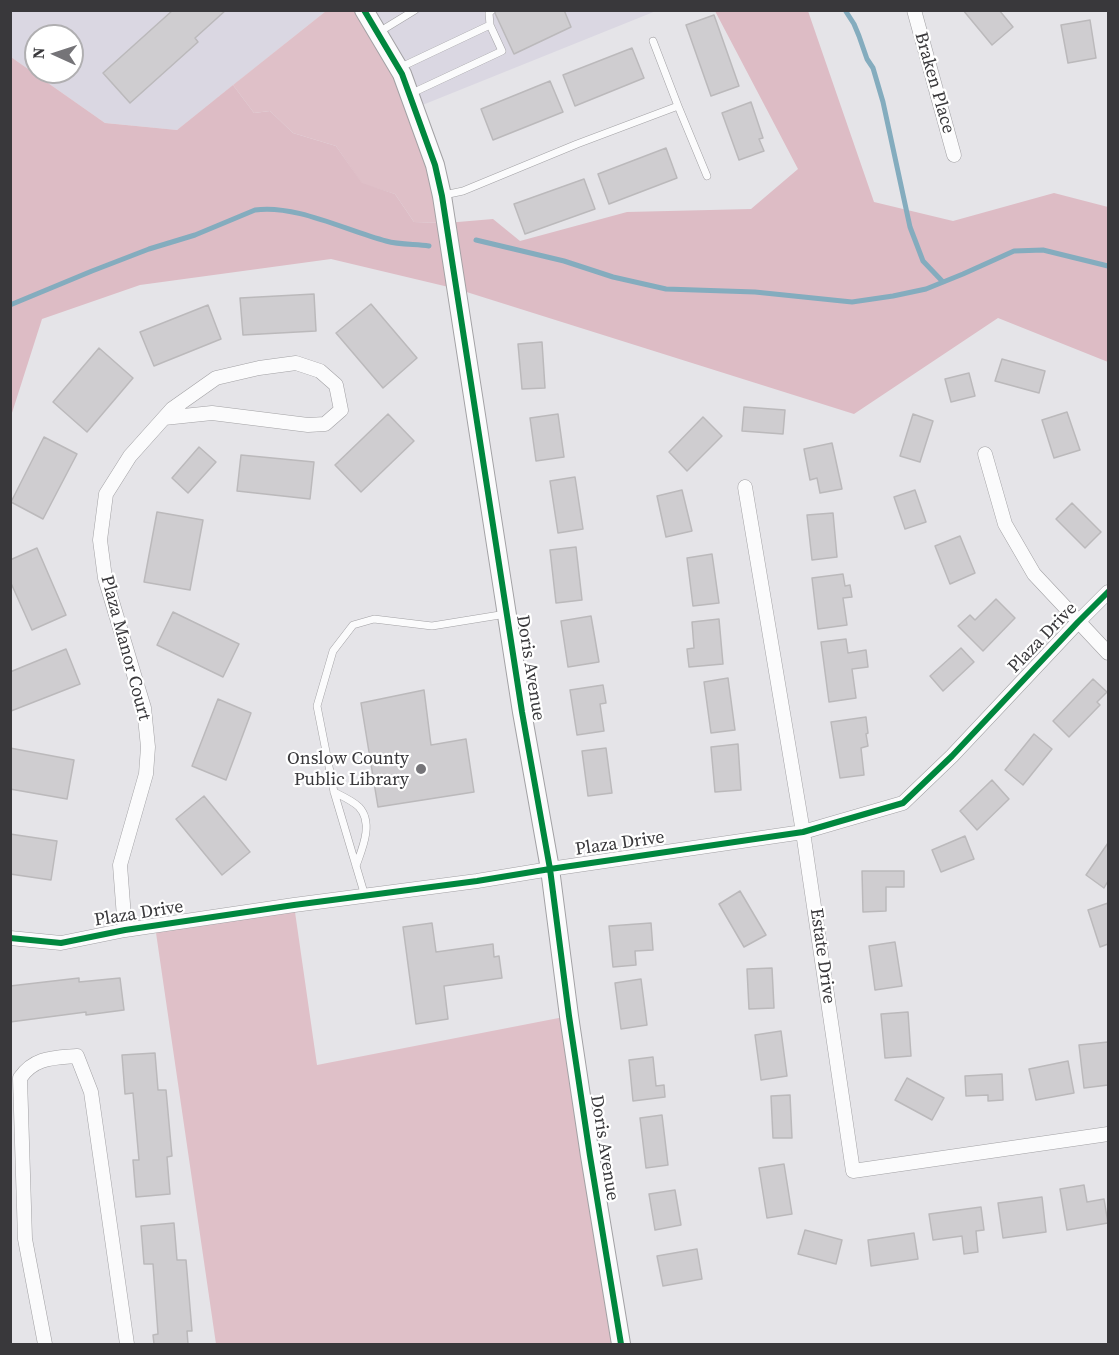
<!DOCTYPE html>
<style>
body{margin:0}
#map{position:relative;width:1119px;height:1355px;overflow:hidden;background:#e5e4e8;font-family:"Source Serif 4",serif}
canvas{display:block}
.frame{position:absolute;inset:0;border:12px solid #39383b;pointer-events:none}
.north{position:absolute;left:24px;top:24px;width:60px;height:60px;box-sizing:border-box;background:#fff;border:2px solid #b0afb1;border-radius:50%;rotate:273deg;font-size:16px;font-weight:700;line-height:24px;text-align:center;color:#39383b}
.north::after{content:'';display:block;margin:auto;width:21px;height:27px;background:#757478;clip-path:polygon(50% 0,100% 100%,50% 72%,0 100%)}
</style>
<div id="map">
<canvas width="1119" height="1355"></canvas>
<div class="frame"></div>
<div class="north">N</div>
</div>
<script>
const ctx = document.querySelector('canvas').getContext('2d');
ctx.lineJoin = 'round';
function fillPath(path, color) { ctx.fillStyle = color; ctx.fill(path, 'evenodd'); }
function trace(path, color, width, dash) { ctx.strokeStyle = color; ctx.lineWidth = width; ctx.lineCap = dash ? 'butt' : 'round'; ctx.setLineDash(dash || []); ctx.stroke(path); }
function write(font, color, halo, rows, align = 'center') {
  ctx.font = font + ' "Source Serif 4",serif'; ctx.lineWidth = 4.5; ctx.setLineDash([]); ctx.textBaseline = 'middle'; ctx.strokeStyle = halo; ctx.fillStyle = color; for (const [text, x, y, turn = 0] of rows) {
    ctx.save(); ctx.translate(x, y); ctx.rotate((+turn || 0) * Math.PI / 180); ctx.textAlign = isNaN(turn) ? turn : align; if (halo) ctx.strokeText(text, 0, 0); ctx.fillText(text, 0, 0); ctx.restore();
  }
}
fillPath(new Path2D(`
 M11,11H326L177,130L105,123L11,57ZM36,36H72V72H36Z
 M364,11H656L415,108Z`), '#dad7e2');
fillPath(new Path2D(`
 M326,11H364L402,74L446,223L414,222L395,194L362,184L336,146L293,133L270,111L254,113L233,85Z
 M294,905L317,1065L569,1016L621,1344H216L155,926Z`), '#dfc0c8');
fillPath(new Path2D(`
 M715,11H808L874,202L953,221L1054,193L1108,207V362L998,318L854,414L457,289L331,259L140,285L42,319L11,416V57L105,123L177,130L233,85L254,113L270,111L293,133L336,146L362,183L395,194L414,222L446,223L493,219L520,241L627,212L751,209L798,169Z`), '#ddbcc5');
trace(new Path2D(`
 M845,10L854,24L859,36L867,59L873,68L883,102L910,227L923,261L943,282
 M476,240L564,261L613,277L666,289L755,292L852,302L893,296L926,289L963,274L1014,251L1043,250L1108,266
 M10,305L92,271L149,249L195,235L255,210C295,204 347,231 386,241C400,245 415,244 429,246`), '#84acbe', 5);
const building = new Path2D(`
 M173,10H226L195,38L198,42L130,103L103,73Z
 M496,10H564L571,27L514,54L494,11Z
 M963,10H999L1013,27L992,45Z
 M714,15L739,86L711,96L686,25Z
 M1090,20L1096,58L1068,63L1061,25Z
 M632,48L644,78L575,106L563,75Z
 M550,81L563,112L493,140L481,109Z
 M751,102L763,138L759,139L764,151L739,160L722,113Z
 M666,148L677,178L609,204L598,174Z
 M584,179L595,209L525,234L514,204Z
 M314,294L316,331L243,335L240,298Z
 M371,304L417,358L383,388L336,333Z
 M208,305L221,339L154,366L140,332Z
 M542,342L545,388L522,389L518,344Z
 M99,348L133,378L87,432L53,402Z
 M1002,359L1045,371L1039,393L995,381Z
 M969,373L975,396L951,402L945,379Z
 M744,407L785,410L783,434L742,431Z
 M1067,412L1080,450L1054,458L1042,420Z
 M388,414L414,441L361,492L335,465Z
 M558,414L564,457L536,461L530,418Z
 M913,414L933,421L920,462L900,456Z
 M703,417L722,436L687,471L669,452Z
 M44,437L77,454L43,519L11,502Z
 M832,443L842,489L820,493L817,478L810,480L804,449Z
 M199,447L216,462L188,493L172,478Z
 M241,455L314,462L310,499L237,491Z
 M575,477L583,529L558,533L550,481Z
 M682,490L692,531L666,537L657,496Z
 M915,490L926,522L905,529L894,497Z
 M1072,503L1101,532L1085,548L1056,519Z
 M157,512L203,520L190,590L144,582Z
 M833,513L837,557L812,560L807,515Z
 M960,536L975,573L950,584L935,546Z
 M576,547L582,600L556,603L550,550Z
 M37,548L66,615L32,630L10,581V560Z
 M712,554L719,603L693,606L687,558Z
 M843,574L845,586L850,585L852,597L843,598L847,625L818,629L812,578Z
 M996,599L1015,618L983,651L958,626L970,615L975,620Z
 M173,612L239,644L223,677L157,645Z
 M591,616L599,662L568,667L561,621Z
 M719,619L723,664L689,667L687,649L694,648L692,622Z
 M846,639L848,653L866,650L868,667L852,669L856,698L829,702L821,642Z
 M961,648L974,662L943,691L930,676Z
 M66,649L80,684L11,711L10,672Z
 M728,678L735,730L711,733L704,682Z
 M1093,679L1107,692L1097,702L1100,705L1069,737L1053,721Z
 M603,685L606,703L600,704L604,731L577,735L570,690Z
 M424,690L431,745L466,739L474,792L378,807L361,703Z
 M218,699L251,713L226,780L192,766Z
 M866,717L868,733L866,734L868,746L861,748L864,775L840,778L831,722Z
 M1034,734L1052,749L1023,785L1005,770Z
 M738,744L741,790L715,792L711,747Z
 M10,748L74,760L67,799L10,789Z
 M606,748L612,793L588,796L582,751Z
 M992,780L1009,799L977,830L960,811Z
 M204,796L250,852L222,875L176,819Z
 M10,834L57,841L51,880L10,874Z
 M965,836L974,859L941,872L932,850Z
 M1108,843V881L1104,888L1086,875Z
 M862,871H904V887H886V911L863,912Z
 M740,891L766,935L744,947L719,904Z
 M1108,903V944L1100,947L1088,910Z
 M432,923L436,952L493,944L494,957L499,956L502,978L444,986L448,1019L416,1024L403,927Z
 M651,923L653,950L635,951L636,965L613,967L609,926Z
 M895,942L902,986L875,990L869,946Z
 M772,968L774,1008L749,1009L747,969Z
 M79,978V982L120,978L124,1010L86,1015V1012L10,1022V986Z
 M641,979L647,1025L621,1029L615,983Z
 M908,1012L911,1056L885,1058L881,1014Z
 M781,1031L787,1076L761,1080L755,1035Z
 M1108,1042V1085L1084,1088L1079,1045Z
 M155,1053L158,1090H166L172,1156L167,1157L170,1194L136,1197L133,1160H139L133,1093L125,1094L122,1055Z
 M653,1057L656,1086L664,1085L665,1097L633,1101L629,1060Z
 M1068,1061L1074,1093L1036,1100L1029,1069Z
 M1002,1074L1003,1100L988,1101V1095L966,1096L965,1076Z
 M907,1078L944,1098L932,1120L895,1100Z
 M790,1095L792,1138H773L771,1096Z
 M662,1115L668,1165L646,1168L640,1118Z
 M784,1164L792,1214L767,1218L759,1168Z
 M1084,1185L1087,1202L1104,1199L1108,1223L1067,1230L1060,1189Z
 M675,1190L681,1225L655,1230L649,1194Z
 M1042,1197L1046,1232L1003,1238L998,1203Z
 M981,1207L984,1230L976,1231L978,1252L964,1254L962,1236L933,1240L929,1214Z
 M174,1223L177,1260H186L192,1331H187L188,1344H154L153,1335L158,1334L153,1264H144L141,1226Z
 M805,1230L842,1240L836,1264L798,1254Z
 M914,1233L918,1259L871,1266L868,1240Z
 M697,1249L702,1279L663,1286L657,1256Z`);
fillPath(building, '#cfcdd0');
trace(building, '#bbb9bb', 1.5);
const service = new Path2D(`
 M490,25L489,13L492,10
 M379,32L415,10
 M653,41L678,106L707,176
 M399,68L490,25L502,51L410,94
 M444,195L463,191L577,144L678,106
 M334,792C342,796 353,801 359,807C374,823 362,849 356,866
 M365,896L334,792L317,706L333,651L353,625L374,619L432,626L506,614`);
const minor = new Path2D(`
 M914,10L954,155
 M985,454L1005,524L1034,574L1108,653
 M745,487L803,832L853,1171L1108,1134
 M125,930L120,865L146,774L148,747L144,708L105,578L100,540L106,494L130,456L172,409L216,378L259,368L296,363L320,371L336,385L341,410L325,424L308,425L212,413L164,418
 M10,938L61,943L125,930L294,905L477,881L550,869L803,832L903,803L952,756L1078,622L1108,592
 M45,1344L25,1239L20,1078C34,1057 53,1058 77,1056L91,1092L127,1344`);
const tertiary = new Path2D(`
 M364,10L402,74L435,165L442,196L522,712L550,869L569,1016L590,1156L621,1344`);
trace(service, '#a2a1a4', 8);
trace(minor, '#a2a1a4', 15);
trace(tertiary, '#a2a1a4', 20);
trace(service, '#fbfbfc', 7);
trace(minor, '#fbfbfc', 14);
trace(tertiary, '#fbfbfc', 18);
trace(new Path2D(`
 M364,10L402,74L435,165L442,196L522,712L550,869L569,1016L590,1156L621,1344
 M10,938L61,943L125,930L294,905L477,881L550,869L803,832L903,803L952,756L1078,622L1108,592`), '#00873e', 6);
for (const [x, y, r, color] of [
 [421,769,6,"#757478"]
]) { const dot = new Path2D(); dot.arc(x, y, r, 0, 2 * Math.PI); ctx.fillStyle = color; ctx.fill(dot); trace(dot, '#fff', 2); }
write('18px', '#39383b', '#fff', [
 ["Braken Place",934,83,74],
 ["Plaza Drive",1043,638,-46],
 ["Plaza Manor Court",125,648,75],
 ["Doris Avenue",530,668,81],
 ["Plaza Drive",620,844,-8],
 ["Plaza Drive",139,914,-9],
 ["Estate Drive",822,956,82],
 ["Doris Avenue",604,1148,81]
]);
write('18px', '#39383b', '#fff', [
 ["Onslow County",409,759],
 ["Public Library",409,780]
], 'right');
</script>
